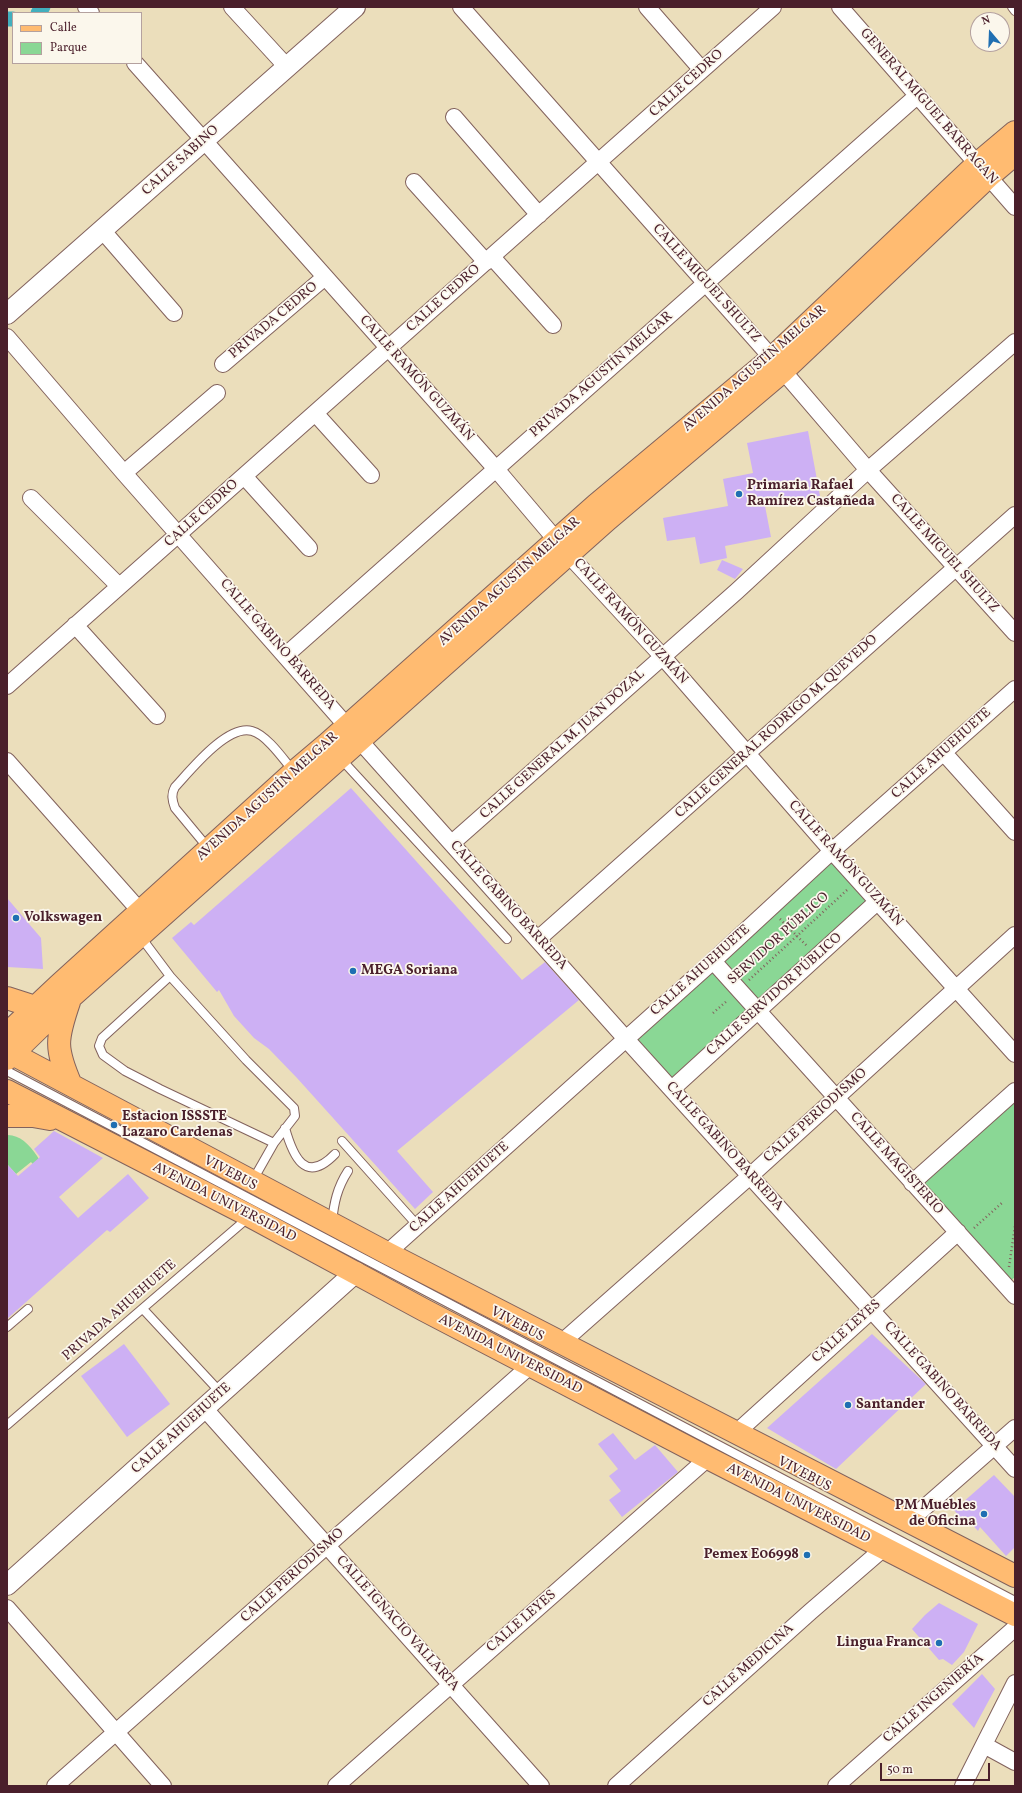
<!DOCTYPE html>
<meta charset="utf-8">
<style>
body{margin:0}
#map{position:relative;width:1022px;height:1793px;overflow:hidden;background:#ebdebb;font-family:Vollkorn,serif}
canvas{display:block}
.frame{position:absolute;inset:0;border:8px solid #4a1f2b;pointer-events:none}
.legend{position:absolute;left:12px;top:12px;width:130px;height:52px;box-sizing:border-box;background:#fbf7ec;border:1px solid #b4a19f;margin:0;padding:5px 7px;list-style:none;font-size:12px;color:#4a1f2b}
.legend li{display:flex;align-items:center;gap:8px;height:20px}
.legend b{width:20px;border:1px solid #b4a19f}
.north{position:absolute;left:970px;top:12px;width:40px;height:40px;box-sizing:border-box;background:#fbf7ec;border:1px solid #b4a19f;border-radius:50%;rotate:341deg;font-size:11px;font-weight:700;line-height:16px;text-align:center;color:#4a1f2b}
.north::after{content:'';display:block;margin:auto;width:14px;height:18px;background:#1f6fb2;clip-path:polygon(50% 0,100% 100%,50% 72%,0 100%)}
.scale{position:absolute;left:880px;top:1763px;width:110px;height:18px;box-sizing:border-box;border:2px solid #4a1f2b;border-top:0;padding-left:5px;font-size:12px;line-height:14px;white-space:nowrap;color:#4a1f2b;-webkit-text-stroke:3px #fbf7ec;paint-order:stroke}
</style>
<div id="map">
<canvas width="1022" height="1793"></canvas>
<div class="frame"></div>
<ul class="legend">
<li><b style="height:5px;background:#ffbb71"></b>Calle</li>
<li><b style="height:11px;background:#8ad795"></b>Parque</li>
</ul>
<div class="north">N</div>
<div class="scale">50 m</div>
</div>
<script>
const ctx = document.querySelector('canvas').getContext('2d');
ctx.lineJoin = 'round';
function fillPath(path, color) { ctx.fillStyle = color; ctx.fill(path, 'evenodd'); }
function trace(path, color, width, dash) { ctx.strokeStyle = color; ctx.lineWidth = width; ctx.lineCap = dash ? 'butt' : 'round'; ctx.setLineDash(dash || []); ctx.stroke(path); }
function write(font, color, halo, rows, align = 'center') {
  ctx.font = font + ' Vollkorn,serif'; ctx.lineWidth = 3.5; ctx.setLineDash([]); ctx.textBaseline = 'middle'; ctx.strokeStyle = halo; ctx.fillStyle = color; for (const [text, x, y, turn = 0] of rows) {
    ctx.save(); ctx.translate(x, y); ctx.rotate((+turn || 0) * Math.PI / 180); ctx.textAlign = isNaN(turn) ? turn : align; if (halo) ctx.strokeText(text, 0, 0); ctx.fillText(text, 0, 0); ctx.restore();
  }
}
fillPath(new Path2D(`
 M832,851L878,901L672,1089L626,1039Z
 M1015,1091V1277L1006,1285L912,1183Z
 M7,1135C31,1134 46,1172 56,1191L31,1162L16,1174L7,1164Z`), '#8ad795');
trace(new Path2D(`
 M38,13L43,7
 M7,19H13`), '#42afbe', 15);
fillPath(new Path2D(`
 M808,431L820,496L765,506L771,537L725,546L727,558L700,564L695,537L667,541L663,518L728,506L723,479L753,473L747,443Z
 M722,560L743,569L735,579L717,570Z
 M351,788L522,980L545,962L579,1000L397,1151L433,1192L415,1209L297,1078L269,1049L254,1038L234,1016L219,990L217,992L172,938L191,922L194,925Z
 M7,898L41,938L43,969L7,967Z
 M54,1131L103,1158L59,1197L78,1218L128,1174L149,1198L110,1232L107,1230L7,1319V1164L18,1176L40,1157L34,1149Z
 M872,1334L926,1384L836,1469L767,1428Z
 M124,1344L170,1404L127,1437L81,1376Z
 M613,1433L635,1460L655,1445L678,1472L622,1517L609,1500L621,1491L609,1476L618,1469L598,1444Z
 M994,1475L1015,1497V1547L1006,1556L980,1527L978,1531L970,1522L966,1525L954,1510Z
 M939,1603L978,1624L964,1652L952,1665L943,1659L939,1660L912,1629L925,1615Z
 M982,1674L995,1689L974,1728L952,1704Z`), '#cdb0f4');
const service = new Path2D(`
 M1012,7L1015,11
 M341,759L507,939
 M209,849L175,808C172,800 171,794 175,787C190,771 227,724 252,731C267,735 284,760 294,772
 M140,936L170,976L246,1060L294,1108L295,1116L274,1143L253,1180
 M170,976L102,1038L99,1046L103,1055L125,1071L160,1089L274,1143
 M7,1071L1015,1601
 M285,1128C293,1156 305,1185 335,1154
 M342,1141L418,1226
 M332,1222C334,1203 337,1188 348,1171
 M143,1309L221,1393
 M7,1327L28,1309
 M7,1425L249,1217`);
const minor = new Path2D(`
 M86,7L91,13
 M232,7L287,67
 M461,7L772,358L868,470L1015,633
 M647,7L702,70
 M840,7L1015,207
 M135,63L496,469L568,554L663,657L832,851L1015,1054
 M454,117L539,215
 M414,182L486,262
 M102,230L174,313
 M492,257L553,325
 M7,337L124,473L360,741L626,1039L1015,1469
 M223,364L325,277
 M315,413L371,475
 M124,473L217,393
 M244,476L309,548
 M31,498L119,586
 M75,625L157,716
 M286,655L918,95
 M7,686L773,7
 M944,753L1015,832
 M7,761L140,911
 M452,843L737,591L868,470L1015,342
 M538,939L1015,515
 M713,961L1015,1296
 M672,1089L878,901
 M912,1183L1015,1091
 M387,1253L713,961L832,851L1015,689
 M561,1343L750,1176L1015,935
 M205,1409L541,1786
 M736,1433L958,1232
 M908,1522L1015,1428
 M7,1608L163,1786
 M984,1745L1015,1762
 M55,1786L531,1365
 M336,1786L708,1458
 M616,1786L810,1612L884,1548
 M836,1786L1015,1628
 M963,1786L1015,1683`);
const tertiary = new Path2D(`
 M7,314L355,7
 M7,1585L356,1272`);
const primary = new Path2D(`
 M7,998L35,1007
 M69,1002C56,1040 55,1048 71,1085
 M7,1034L59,985L294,772L326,745L596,505L772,358L977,164L1015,132
 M7,1051L387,1253L1015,1576
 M7,1059L71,997L608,519L783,371L988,177L1015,154
 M7,1091L250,1216L424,1310L708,1458L1015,1615
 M7,1116H33L50,1119`);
trace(service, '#82625d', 10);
trace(minor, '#82625d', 18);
trace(tertiary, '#82625d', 22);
trace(primary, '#82625d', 24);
trace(new Path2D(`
 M780,919L808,947
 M749,980L847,890
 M713,1013L728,1000
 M974,1228L1003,1202
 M1009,1267L1015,1226`), '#82625d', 2.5, [1, 3]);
trace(service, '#fff', 8);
trace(minor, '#fff', 16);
trace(tertiary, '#fff', 20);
trace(primary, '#ffbb71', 22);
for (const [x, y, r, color] of [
 [739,494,4,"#1f6fb2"],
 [16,918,4,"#1f6fb2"],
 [353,971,4,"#1f6fb2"],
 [114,1125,4,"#1f6fb2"],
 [848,1405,4,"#1f6fb2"],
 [984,1514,4,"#1f6fb2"],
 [807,1555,4,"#1f6fb2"],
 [939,1643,4,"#1f6fb2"]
]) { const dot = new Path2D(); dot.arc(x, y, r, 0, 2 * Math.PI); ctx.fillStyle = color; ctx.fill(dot); trace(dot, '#fbf7ec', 1.5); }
write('14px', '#4a1f2b', '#fbf7ec', [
 ["CALLE CEDRO",687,84,-42],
 ["GENERAL MIGUEL BARRAGAN",928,107,49],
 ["CALLE SABINO",181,161,-42],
 ["CALLE MIGUEL SHULTZ",706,284,48],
 ["CALLE CEDRO",444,299,-42],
 ["PRIVADA CEDRO",274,321,-40],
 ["AVENIDA AGUSTÍN MELGAR",755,369,-41],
 ["PRIVADA AGUSTÍN MELGAR",602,375,-41],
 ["CALLE RAMÓN GUZMÁN",416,379,48],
 ["CALLE CEDRO",202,514,-42],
 ["CALLE MIGUEL SHULTZ",944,554,48],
 ["AVENIDA AGUSTÍN MELGAR",510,582,-42],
 ["CALLE RAMÓN GUZMÁN",630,622,48],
 ["CALLE GABINO BARREDA",277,645,49],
 ["CALLE GENERAL RODRIGO M. QUEVEDO",777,727,-42],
 ["CALLE GENERAL M. JUAN DOZAL",563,745,-42],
 ["CALLE AHUEHUETE",942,754,-42],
 ["AVENIDA AGUSTÍN MELGAR",268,797,-42],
 ["CALLE RAMÓN GUZMÁN",845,864,48],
 ["CALLE GABINO BARREDA",508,906,48],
 ["SERVIDOR PÚBLICO",779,939,-42],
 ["CALLE AHUEHUETE",701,971,-42],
 ["CALLE SERVIDOR PÚBLICO",775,995,-42],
 ["CALLE PERIODISMO",816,1116,-42],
 ["CALLE GABINO BARREDA",724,1147,48],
 ["CALLE MAGISTERIO",896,1164,48],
 ["VIVEBUS",230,1174,28],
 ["CALLE AHUEHUETE",460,1188,-42],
 ["AVENIDA UNIVERSIDAD",224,1203,27],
 ["PRIVADA AHUEHUETE",120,1311,-41],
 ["VIVEBUS",517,1325,28],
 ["CALLE LEYES",847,1332,-42],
 ["AVENIDA UNIVERSIDAD",510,1355,27],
 ["CALLE GABINO BARREDA",942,1387,48],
 ["CALLE AHUEHUETE",182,1429,-42],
 ["VIVEBUS",804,1475,28],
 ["AVENIDA UNIVERSIDAD",798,1504,27],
 ["CALLE PERIODISMO",293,1576,-42],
 ["CALLE LEYES",522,1622,-41],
 ["CALLE IGNACIO VALLARTA",397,1624,48],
 ["CALLE MEDICINA",749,1666,-42],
 ["CALLE INGENIERÍA",934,1699,-41]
]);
write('bold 14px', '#4a1f2b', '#fbf7ec', [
 ["Primaria Rafael",747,486],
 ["Ramírez Castañeda",747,502],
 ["Volkswagen",24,918],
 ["MEGA Soriana",361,971],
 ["Estacion ISSSTE",122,1117],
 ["Lazaro Cardenas",122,1133],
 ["Santander",856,1405],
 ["PM Muebles",976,1506,"right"],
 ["de Oficina",976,1522,"right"],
 ["Pemex E06998",799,1555,"right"],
 ["Lingua Franca",931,1643,"right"]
], 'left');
</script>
